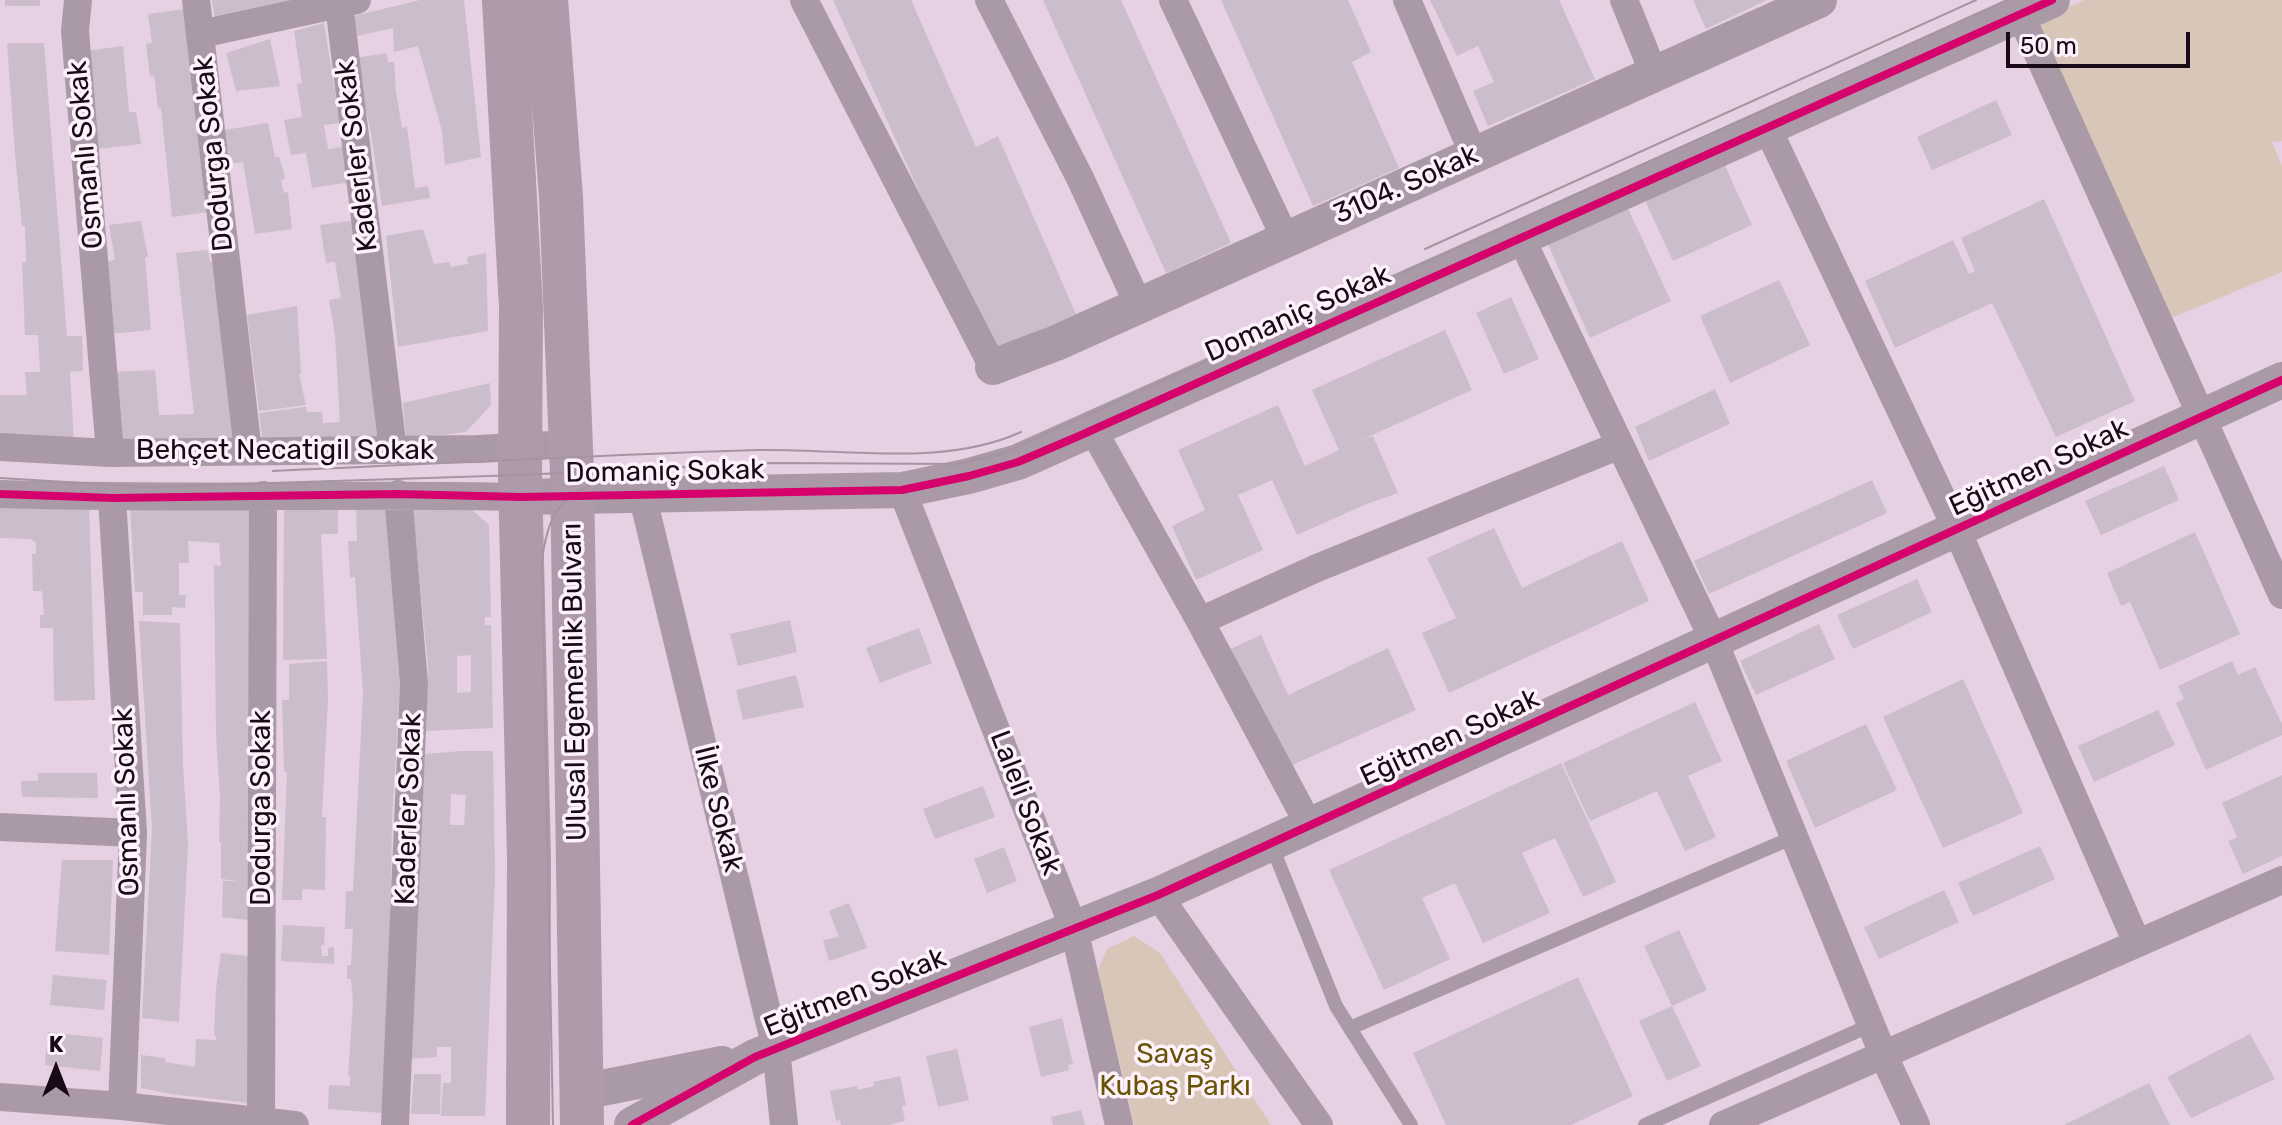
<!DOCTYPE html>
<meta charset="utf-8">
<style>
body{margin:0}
#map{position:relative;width:2282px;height:1125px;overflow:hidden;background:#e6d0e3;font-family:Rubik,sans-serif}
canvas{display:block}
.north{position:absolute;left:16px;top:1029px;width:80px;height:80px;-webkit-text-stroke:6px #fff2fc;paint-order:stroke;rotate:0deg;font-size:22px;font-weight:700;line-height:32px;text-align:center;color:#180a16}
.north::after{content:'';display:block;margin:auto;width:28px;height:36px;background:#180a16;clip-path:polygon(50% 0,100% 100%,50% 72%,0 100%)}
.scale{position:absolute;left:2006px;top:32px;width:184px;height:36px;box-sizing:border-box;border:4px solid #180a16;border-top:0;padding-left:10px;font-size:24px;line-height:28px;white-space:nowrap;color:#180a16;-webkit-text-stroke:6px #fff2fc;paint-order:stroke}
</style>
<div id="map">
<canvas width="2282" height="1125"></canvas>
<div class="north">K</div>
<div class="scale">50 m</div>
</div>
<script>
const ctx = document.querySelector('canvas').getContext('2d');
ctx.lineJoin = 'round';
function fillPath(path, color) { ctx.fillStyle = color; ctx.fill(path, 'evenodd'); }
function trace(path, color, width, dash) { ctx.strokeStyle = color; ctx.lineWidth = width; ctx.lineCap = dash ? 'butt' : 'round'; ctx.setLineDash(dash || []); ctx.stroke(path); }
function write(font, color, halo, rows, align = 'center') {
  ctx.font = font + ' Rubik,sans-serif'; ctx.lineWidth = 7; ctx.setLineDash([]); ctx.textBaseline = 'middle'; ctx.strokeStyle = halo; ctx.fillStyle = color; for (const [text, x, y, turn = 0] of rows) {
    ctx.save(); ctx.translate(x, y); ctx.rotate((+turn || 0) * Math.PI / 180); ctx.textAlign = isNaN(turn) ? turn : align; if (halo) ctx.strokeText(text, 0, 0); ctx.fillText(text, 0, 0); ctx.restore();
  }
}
fillPath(new Path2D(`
 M2084,0H2282V141L2272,142L2282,166V272L2164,321L2029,26Z
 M1134,936L1160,953L1271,1125H1134L1098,970L1107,949Z`), '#d8c7b9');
fillPath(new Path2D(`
 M5,0H40V6H5Z
 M212,0H300L216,25Z
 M420,0H464L481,157L445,165L442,131L418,46L394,52L393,28L357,36L354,16Z
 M833,0H911L976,147L998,136L1076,314L991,352Z
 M1043,0H1121L1231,243L1166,273Z
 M1221,0H1348L1371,52L1352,62L1399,168L1313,206Z
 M1430,0H1559L1595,79L1488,126L1473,91L1494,82L1478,46L1457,56Z
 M1693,0H1767L1706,29Z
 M184,9L208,212L172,217L161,108H158L154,75L150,76L146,44L152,43L148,14Z
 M324,23L340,123L324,125L328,149L344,147L351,182L312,188L306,153L291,155L284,120L302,117L297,84L302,83L294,31Z
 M270,39L280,86L236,91L226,53Z
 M7,43H44L67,336H82L83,371L70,372L74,442L0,438V395H27L25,372H40L38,335H25L22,262L26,263L25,226H22L15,154Z
 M123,46L129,112H136L141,144L97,149L86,51Z
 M387,53L388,62H394L396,92L402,128L407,127L415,188L428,186L430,198L382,206L371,133L355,58Z
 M1996,100L2012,135L1932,170L1917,137Z
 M268,123L275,157H279L283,170L285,179L281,180L284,193L288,192L292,229L255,234L243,162L228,164L224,130Z
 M1722,159L1752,225L1673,261L1642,194Z
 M2044,199L2135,401L2056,437L1992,303L1895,348L1865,281L1953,240L1969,274L1975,271L1961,238Z
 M1625,202L1671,301L1590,338L1545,238Z
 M356,220L379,442L263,443L259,413L306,407L307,412H322L323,423L340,422L335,335L329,300L341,298L335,262L326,263L320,225Z
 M141,221L148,257H145L151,330L109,334L104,262L115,260L109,225Z
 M423,229L434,264L449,262L451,267L468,264L467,257L486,253L488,331L398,347L386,236Z
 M208,250L210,262H212L236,443L117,445L112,372L155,370L159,415L194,414L176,253Z
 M1779,280L1810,345L1730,383L1700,316Z
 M1511,297L1539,359L1504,374L1476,313Z
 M297,306L301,374H299L306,405L259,411L247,315Z
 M1445,330L1472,390L1361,440L1373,436L1398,493L1364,505L1297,535L1272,480L1238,495L1263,550L1196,580L1172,526L1205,510L1178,450L1278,405L1305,466L1339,450L1312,390Z
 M490,383L491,405L466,432L406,439L403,403Z
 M1715,389L1730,424L1649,461L1635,427Z
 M2164,466L2179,500L2101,535L2085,501Z
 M1872,480L1887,513L1709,594L1694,561Z
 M0,502L89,506L95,700L54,701L53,628H40V615H44L42,591H33L32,554H36V543L31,539L0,538Z
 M338,504V534H321L327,659L283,660L284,505Z
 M356,504H387L400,686L392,819L389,1004L382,1113L328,1109L329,1085L350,1086V1076H348L353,1002L351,979H347V965H351L353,929H345L346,891H353L363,693L355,577L350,578L348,541H357Z
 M412,504H465L489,525L491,617H485V625H491L493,728L426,731L428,666ZM471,655V692L457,693V656Z
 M252,506L257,921L222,917L223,881H238L221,879V842H219L220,797L216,735L214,565L221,566L219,543L188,541L189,563H179V595H186L185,608L172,607V615H143V592H135L130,507Z
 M1494,528L1522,588L1622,541L1649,601L1449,693L1422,633L1456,618L1427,558Z
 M2195,532L2240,634L2160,670L2130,602L2121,606L2107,573Z
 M1917,579L1932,612L1853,649L1837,615Z
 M790,620L797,652L738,666L730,634Z
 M139,621L180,623L183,765L188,844L179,1022L142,1018L152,829Z
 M1819,624L1835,659L1756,695L1740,661Z
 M919,628L932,663L880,683L866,648Z
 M1261,635L1288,695L1388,648L1416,710L1283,769L1228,650Z
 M327,661L328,698L322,817H326L325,890L302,889V900H282L287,772H284L282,700H289V664Z
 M2232,661L2238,675L2255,667L2282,724V735L2206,770L2176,703L2184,699L2178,686Z
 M796,675L804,707L743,720L736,690Z
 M1963,679L2023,813L1943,848L1883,717Z
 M1695,702L1722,761L1688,776L1716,837L1685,851L1657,791L1590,821L1563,763Z
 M2158,710L2175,745L2094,782L2078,746Z
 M1866,724L1897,790L1815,828L1786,761Z
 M461,751H493L495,877L485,1116H441L443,1083H451V1047H437V1057L411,1059L425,754ZM451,794L466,795L464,825H450Z
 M1561,763L1616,882L1583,897L1555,838L1522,853L1550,913L1483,943L1455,883L1422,898L1450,959L1384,990L1329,870Z
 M38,773H97L98,798L22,797L21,781H38Z
 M2282,775V856L2243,874L2228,841L2237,837L2222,803Z
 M983,786L995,817L935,839L923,809Z
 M2040,846L2055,879L1973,916L1958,883Z
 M1004,847L1017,881L987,893L974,859Z
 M62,860H113L109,955L55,951Z
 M1944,890L1959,922L1879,959L1864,927Z
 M849,903L867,948L829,961L823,940L839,937L829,911Z
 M283,925L325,927L324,945H321L322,956H328V948L334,947V964L281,961Z
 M1679,930L1707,990L1672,1006L1701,1066L1667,1081L1639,1021L1672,1006L1644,946Z
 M221,953L255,957L249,1103L171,1094L141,1088V1055L165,1058V1062L195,1067L196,1039L216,1040V1036H214L216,989Z
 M53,975L107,980L104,1010L50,1005Z
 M1578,977L1633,1096L1571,1125H1446L1413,1053Z
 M1062,1018L1073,1064L1068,1065L1069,1070L1041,1077L1029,1027Z
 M48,1032L103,1038L100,1071L45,1065Z
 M2250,1034L2275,1079L2191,1118L2167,1077Z
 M957,1049L969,1100L938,1107L926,1056Z
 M414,1074H441L440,1114H411Z
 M900,1076L906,1105L902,1106L905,1121L888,1125H841L840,1120L836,1121L830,1091L857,1086L858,1090L874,1086L873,1082Z
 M2149,1083L2170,1125H2064Z
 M1081,1110L1085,1125H1053L1051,1117Z`), '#ccbdcd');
trace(new Path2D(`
 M1271,844L1336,1006L1411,1125
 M1350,1028L1794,837
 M1645,1125L1871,1025`), '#aa9aa8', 14);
trace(new Path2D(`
 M78,0L75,31L110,453
 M196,0L248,451
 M804,0L993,367
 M989,0L1080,178L1139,306
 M1173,0L1286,240
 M1407,0L1474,155
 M1624,0L1654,74
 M339,4L393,450
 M2020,14L2282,595
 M201,34L357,0
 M1767,127L1957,530L2137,943
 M1521,238L1714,641L1883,1054L1916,1125
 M1093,430L1200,621
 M0,447L110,453L478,449L570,444
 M902,490L1074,929L1119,1125
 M0,494C174,500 347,493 521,497
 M642,494L776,1049L784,1125
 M112,498L133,833L122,1106
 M0,827L133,833
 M1310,827L1200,621L1317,568L1620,445
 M1158,895L1319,1125
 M0,1097L122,1106L295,1125
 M261,1122L263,495
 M395,1125L414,684L398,494
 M1723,1125L2282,880`), '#aa9aa8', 28);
trace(new Path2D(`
 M993,367L1056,343L1819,0
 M521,497L902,490L969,476L1018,462L2052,0
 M582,1092L722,1064
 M632,1125L755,1057L1158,895L2282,380`), '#aa9aa8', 36);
trace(new Path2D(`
 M504,0L521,307L520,475L529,859L528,1125
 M546,0L561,197L572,473L582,1125`), '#af9aac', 44);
trace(new Path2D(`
 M1425,249L1976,0
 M273,471C434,464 596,455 757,450C843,448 942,468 1021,432
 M0,478L148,487L520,475L772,463L958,464L1001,454L2007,0
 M553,1125L542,559C550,504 566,490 620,476`), '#a594a2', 2);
trace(new Path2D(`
 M0,494L112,498L398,494L521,497L902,490L969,476L1018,462L1079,436L2052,0
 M632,1125L755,1057L1158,895L2282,380`), '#d6006c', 8);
write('28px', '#180a16', '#fff2fc', [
 ["Dodurga Sokak",214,154,-96],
 ["Osmanlı Sokak",86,155,-95],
 ["Kaderler Sokak",357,156,-97],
 ["3104. Sokak",1406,185,-24],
 ["Domaniç Sokak",1298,314,-24],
 ["Behçet Necatigil Sokak",285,451],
 ["Eğitmen Sokak",2039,468,-25],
 ["Domaniç Sokak",665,472,-1],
 ["Ulusal Egemenlik Bulvarı",575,682,-91],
 ["Eğitmen Sokak",1450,738,-25],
 ["Osmanlı Sokak",127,802,-92],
 ["Laleli Sokak",1025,803,69],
 ["Dodurga Sokak",262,808,-90],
 ["Kaderler Sokak",409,809,-88],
 ["İlke Sokak",718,809,76],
 ["Eğitmen Sokak",855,993,-22]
]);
write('28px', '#685304', '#fff2fc', [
 ["Savaş",1175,1055],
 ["Kubaş Parkı",1175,1087]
]);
</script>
